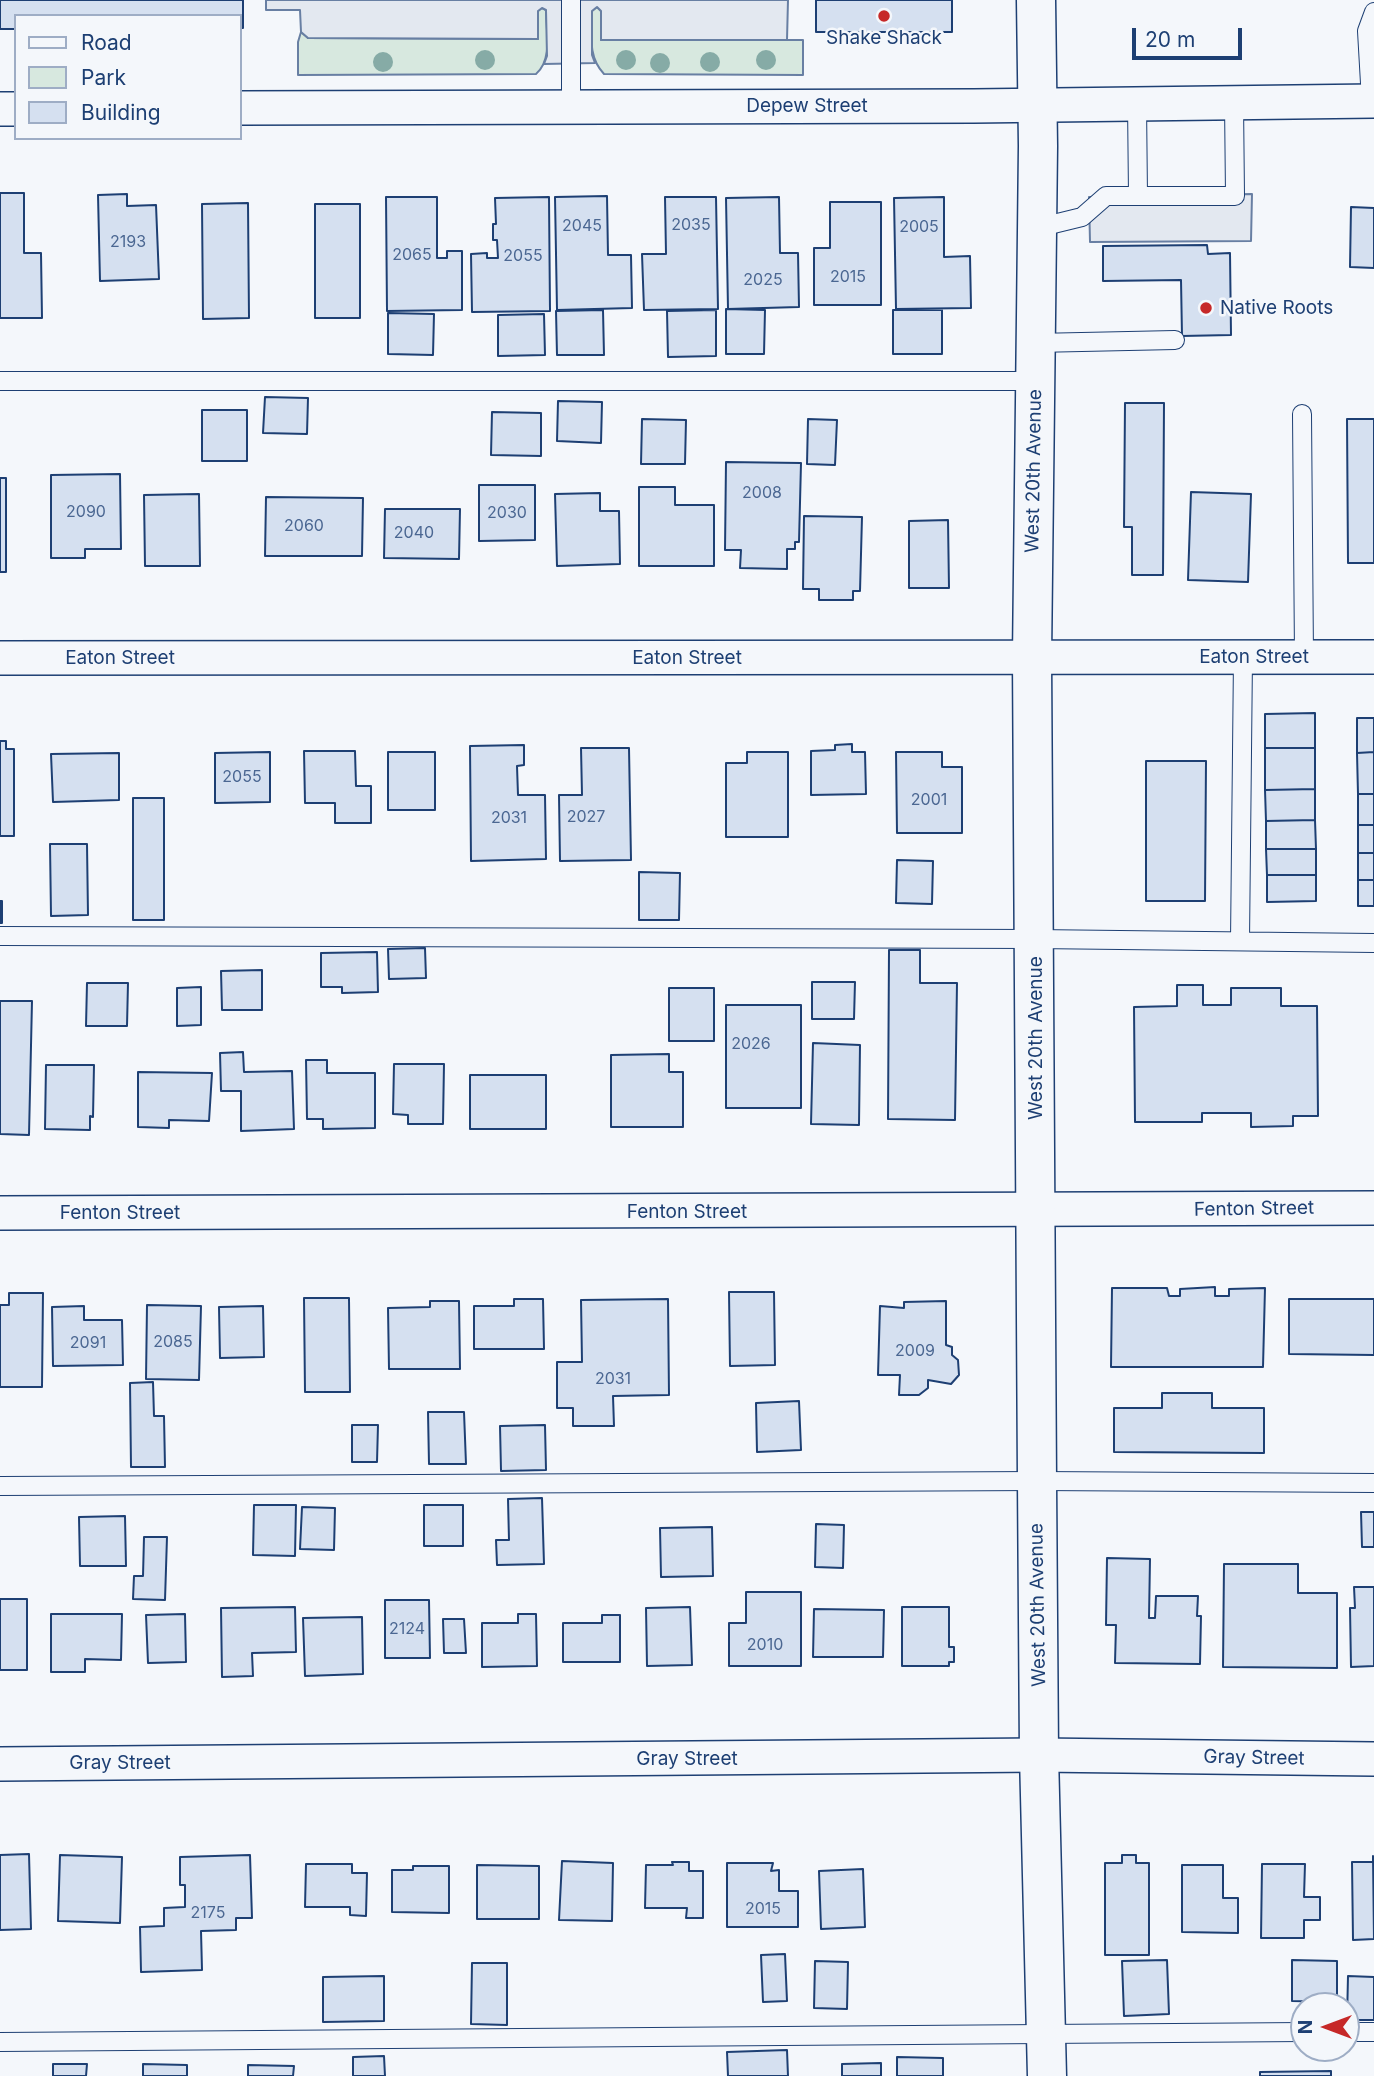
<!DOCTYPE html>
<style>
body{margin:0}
#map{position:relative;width:1374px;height:2076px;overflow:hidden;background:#f4f7fb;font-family:Inter,sans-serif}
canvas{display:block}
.legend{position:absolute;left:14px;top:14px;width:228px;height:126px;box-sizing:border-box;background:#f4f7fb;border:2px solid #9eadc5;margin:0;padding:9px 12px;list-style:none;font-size:21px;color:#1d3f73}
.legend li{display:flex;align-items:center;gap:14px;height:35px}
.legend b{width:35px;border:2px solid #9eadc5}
.north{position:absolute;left:1290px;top:1992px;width:70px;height:70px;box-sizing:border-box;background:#f4f7fb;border:2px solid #9eadc5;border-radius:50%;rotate:270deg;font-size:19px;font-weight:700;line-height:28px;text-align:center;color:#1d3f73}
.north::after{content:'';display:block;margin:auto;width:24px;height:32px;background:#c62828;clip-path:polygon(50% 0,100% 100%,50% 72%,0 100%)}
.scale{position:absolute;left:1132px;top:28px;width:110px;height:32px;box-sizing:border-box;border:4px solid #1d3f73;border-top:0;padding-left:9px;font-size:21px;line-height:24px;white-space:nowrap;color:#1d3f73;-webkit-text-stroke:5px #f4f7fb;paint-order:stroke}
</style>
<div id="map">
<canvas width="1374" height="2076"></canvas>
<ul class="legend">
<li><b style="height:9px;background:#f4f7fb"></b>Road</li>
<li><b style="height:19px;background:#d7e8df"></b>Park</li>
<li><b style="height:19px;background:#d5e0f0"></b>Building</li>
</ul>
<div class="north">N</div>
<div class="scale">20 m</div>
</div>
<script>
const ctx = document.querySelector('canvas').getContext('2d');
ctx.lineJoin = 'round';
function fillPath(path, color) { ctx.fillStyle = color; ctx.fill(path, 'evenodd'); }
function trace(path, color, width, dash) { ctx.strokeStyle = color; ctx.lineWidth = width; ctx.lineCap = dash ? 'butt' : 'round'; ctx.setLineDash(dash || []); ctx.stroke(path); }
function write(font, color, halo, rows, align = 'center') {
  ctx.font = font + ' Inter,sans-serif'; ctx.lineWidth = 5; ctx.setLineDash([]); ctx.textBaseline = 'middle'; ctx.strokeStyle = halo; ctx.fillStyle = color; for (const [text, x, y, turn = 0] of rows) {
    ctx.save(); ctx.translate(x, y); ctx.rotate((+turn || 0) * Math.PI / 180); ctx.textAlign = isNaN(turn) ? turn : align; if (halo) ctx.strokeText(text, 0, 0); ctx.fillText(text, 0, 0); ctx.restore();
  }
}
const green = new Path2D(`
 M597,7L601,11V40H803V75L604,74C587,56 592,34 592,11Z
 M542,8L546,10C546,30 553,60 536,74L298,75V42L301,32L308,38L538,39V11Z`);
fillPath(green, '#d7e8df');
trace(green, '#687fa3', 2);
const parking = new Path2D(`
 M266,0H788L787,40H601V11L597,7L592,11V55L595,63L544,64L547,56L546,10L542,8L538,11V39L308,38L301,32L300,10H266Z
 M1252,194L1251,241L1090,242L1089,197Z`);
fillPath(parking, '#e3e8f0');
trace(parking, '#687fa3', 2);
const building = new Path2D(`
 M0,0H243V28H240V16H16V29H0Z
 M816,0H952V32H816Z
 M0,193H24V253H41L42,318H0Z
 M127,194V206L156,205L159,279L100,281L98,195Z
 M607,196L608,255H631L632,308L557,310L555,197Z
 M386,197H437V258H447V251H462V310L387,311Z
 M549,197L550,311L472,312L471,254L487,253V258H498L497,240H493V224H496L495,198Z
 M665,197H716L718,309L644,310L642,254H666Z
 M779,197L780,253H798L799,307L728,309L726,198Z
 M944,197V257L970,256L971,308L896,309L894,198Z
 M830,202H881V305H814V248H830Z
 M248,203L249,318L203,319L202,204Z
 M315,204H360V318H315Z
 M1351,207L1374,208V268L1350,267Z
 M1207,245L1208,254L1230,253L1231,335L1182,336L1181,280L1103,281V246Z
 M726,309L765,310L764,354H726Z
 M603,310L604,355H557L556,311Z
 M716,310V356L668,357L667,311Z
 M893,310H942V354H893Z
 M388,313L434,314L433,355L388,354Z
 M544,314L545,355L498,356V315Z
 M265,397L308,398L307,434L263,433Z
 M558,401L602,402L601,443L557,441Z
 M1125,403H1164L1163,575H1132V527H1124Z
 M202,410H247V461H202Z
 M492,412L541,413V456L491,455Z
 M642,419L686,420L685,464H641Z
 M808,419L837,420L835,465L807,464Z
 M1347,419H1374V563H1348Z
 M726,462L801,463L799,542H795V549H787V569L740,568L741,550H725Z
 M120,474L121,549H85V558H51V475Z
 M0,478H6V572H0Z
 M479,485H535V540L479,541Z
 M639,487H675V505H714V566H639Z
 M1191,492L1251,494L1248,582L1188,580Z
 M600,493V511H619L620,564L557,566L555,494Z
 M199,494L200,566H145L144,495Z
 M266,497L363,498L362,556H265Z
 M385,509H460L459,559L384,558Z
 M804,516L862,517L860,591H853V600H819V589H803Z
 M948,520L949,588H909V521Z
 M1315,713V748H1265V714Z
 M1357,718H1374V752L1357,753Z
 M0,741H6V749H14V836H0Z
 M852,744V752H865L866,794L811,795V751L835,750V745Z
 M524,745V765L517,766L518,795H545L546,859L471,861L470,746Z
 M581,748H629L631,860L560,861L559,795H582Z
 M1265,748H1315V789L1265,790Z
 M304,751H355L356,786H371V823H335V803H305Z
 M270,752V802L215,803V753Z
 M388,752H435V810H388Z
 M747,752H788V837H726V763H747Z
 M896,752H942V767H962V833H897Z
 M1374,752V794H1358L1357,753Z
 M119,753V800L53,802L51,754Z
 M1146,761H1206L1205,901H1146Z
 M1315,789V820L1266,821L1265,790Z
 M1358,794H1374V825H1358Z
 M133,798H164V920H133Z
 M1315,820L1316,849H1266V821Z
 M1358,825H1374V853H1358Z
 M50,844H87L88,915L51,916Z
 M1266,849H1316V875H1267Z
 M1358,853H1374V880H1358Z
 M897,860L933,861L932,904L896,903Z
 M639,872L680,873L679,920H639Z
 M1267,875H1316V901L1267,902Z
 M1358,880H1374V906H1358Z
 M0,901H2V923H0Z
 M425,948L426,978L389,979L388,949Z
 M889,950H920V983H957L955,1120L888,1119Z
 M377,952L378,992L342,993V987H321V953Z
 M262,970V1010H222L221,971Z
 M812,982H855L854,1019H812Z
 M87,983H128L127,1026H86Z
 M1177,985H1203V1005H1231V988H1281V1006H1317L1318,1116H1293V1126L1251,1127V1113H1202V1122H1135L1134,1007L1177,1006Z
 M201,987V1025L177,1026V988Z
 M669,988H714V1041H669Z
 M0,1001H32L29,1135L0,1134Z
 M726,1005H801V1108H726Z
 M813,1043L860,1045L859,1125L811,1124Z
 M243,1052L244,1072L292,1071L294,1129L241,1131V1091H221L220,1053Z
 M669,1054V1072H683V1127H611V1055Z
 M306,1060H327V1073H375V1128L323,1129V1119H307Z
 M394,1064H444L443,1124H408V1115L393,1114Z
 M46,1065H94L93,1117L90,1116V1130L45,1129Z
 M138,1072L212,1073L209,1121L169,1120V1128L138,1127Z
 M470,1075H546V1129H470Z
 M1215,1287V1296H1229V1289L1265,1288L1263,1367H1111L1112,1288H1167L1169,1296H1180V1289Z
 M729,1292H774L775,1365L730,1366Z
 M9,1293H43L42,1387H0V1305H9Z
 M304,1298H349L350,1392H305Z
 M514,1299H543L544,1349H474V1306H514Z
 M668,1299L669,1395L613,1396L614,1426H573V1408H557V1362H582L581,1300Z
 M1289,1299H1374V1355L1289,1354Z
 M430,1301H459L460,1369H389L388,1308L430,1307Z
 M946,1301V1345L952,1347V1355L958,1360L959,1375L951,1384L928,1380V1388L919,1395H899L900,1375H878L880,1306L904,1308V1302Z
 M147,1305L201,1306L199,1380L146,1379Z
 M84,1306V1320H122L123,1365L53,1366L52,1307Z
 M263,1306L264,1357L220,1358L219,1307Z
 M153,1382L154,1416H164L165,1467H131L130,1383Z
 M1162,1393H1212V1408H1264V1453L1114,1452V1408H1162Z
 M799,1401L801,1450L757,1452L756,1403Z
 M428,1412H464L466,1464H429Z
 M352,1425H378L377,1462H352Z
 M545,1425L546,1470L501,1471L500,1426Z
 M542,1498L544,1564L497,1565L496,1540H509L508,1499Z
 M254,1505H296L295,1556L253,1555Z
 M424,1505H463V1546H424Z
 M302,1507L335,1508L334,1550L300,1549Z
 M1361,1512H1374V1547H1362Z
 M125,1516L126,1566H80L79,1517Z
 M816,1524L844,1525L843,1568L815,1567Z
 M712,1527L713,1576L661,1577L660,1528Z
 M144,1537H167L165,1600L133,1599L134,1576H143Z
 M1107,1558L1150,1559L1149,1618H1155L1156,1596H1198L1197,1616H1201L1200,1664L1115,1663L1116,1625H1106Z
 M1224,1564H1298V1593H1337V1668L1223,1667Z
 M1354,1587H1374V1666L1351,1667L1350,1608H1355Z
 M746,1592H801V1666H729V1623H746Z
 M0,1599H27V1670H0Z
 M385,1600H429L430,1658H385Z
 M295,1607L296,1652L252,1653L253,1676L222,1677L221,1608Z
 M690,1607L692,1665L647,1666L646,1608Z
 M902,1607H949V1647H954V1662H949V1666H902Z
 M814,1609L884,1610L883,1657H813Z
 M51,1614H122L121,1660L85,1659V1672H51Z
 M185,1614L186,1662L148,1663L146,1615Z
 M518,1614H536L537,1666L482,1667V1623H518Z
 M602,1615H620V1662H563V1623H602Z
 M362,1617L363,1674L305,1676L303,1618Z
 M443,1619H464L466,1653H444Z
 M29,1854L31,1929L0,1930V1855Z
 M60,1855L122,1857L120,1923L58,1921Z
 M250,1855L252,1918H236V1930L201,1931L202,1970L141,1972L140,1927L164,1926V1908L185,1907V1885H180V1857Z
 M1122,1855H1136V1863H1149V1955H1105V1863H1122Z
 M1373,1856L1374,1939L1353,1940L1352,1862H1373Z
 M562,1861L613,1863L612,1921L559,1920Z
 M672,1862H689V1871H703V1918H686L687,1908H645L646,1865H673Z
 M727,1863H773L771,1871L779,1870V1891H798V1927H727Z
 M306,1864H352V1873H367L366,1916L350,1915V1907H305Z
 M1262,1864H1305L1304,1897H1320V1920H1304V1938H1261Z
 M477,1865L539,1866V1919H477Z
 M1182,1865H1223V1898H1238V1933L1182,1932Z
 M413,1866H449V1913L392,1912V1870H413Z
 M863,1869L865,1927L821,1929L819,1871Z
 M785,1954L787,2001L763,2002L761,1955Z
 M1167,1960L1169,2014L1124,2016L1122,1961Z
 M1292,1960L1337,1961V2002L1292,2001Z
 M815,1961L848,1962L847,2009L814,2008Z
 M472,1963H507V2025L471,2024Z
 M384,1976V2021L323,2022V1977Z
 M1348,1976L1374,1977V2020H1347Z
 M787,2050L788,2076H728L727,2052Z
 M384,2056L385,2076H353V2057Z
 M897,2057L943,2058V2076H897Z
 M881,2063V2076H842V2064Z
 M53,2064H87L86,2076H53Z
 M143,2064L187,2065V2076H143Z
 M248,2065L294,2066L293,2076H248Z
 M1331,2071V2076H1260V2072Z`);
fillPath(building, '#d5e0f0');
trace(building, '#1d3f73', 2);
const service = new Path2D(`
 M571,0V107
 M1371,101L1367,31L1374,12
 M1137,103L1138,196H1235L1234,102
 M1037,228L1082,217L1106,196H1138
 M1035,343L1175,340
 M0,381H1035
 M1302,414L1304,657
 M0,936L1035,939L1374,943
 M1240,941L1243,657
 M0,1486L1037,1481L1374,1483
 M1346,2032H1374
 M0,2042L1304,2032`);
const minor = new Path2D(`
 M240,108L974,106L1374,101
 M0,109H16
 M0,658L1374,657
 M0,1213L1374,1208
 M0,1764L1039,1755L1374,1759`);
const tertiary = new Path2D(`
 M1036,0L1038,146L1032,657L1037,1481L1039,1755L1047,2076`);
trace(service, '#1d3f73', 20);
trace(minor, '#1d3f73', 36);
trace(tertiary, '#1d3f73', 41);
trace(service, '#f4f7fb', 18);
trace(minor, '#f4f7fb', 33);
trace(tertiary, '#f4f7fb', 38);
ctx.fillStyle = '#86aba6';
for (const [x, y] of [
 [485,60],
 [626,60],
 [766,60],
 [383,62],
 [710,62],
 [660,63]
]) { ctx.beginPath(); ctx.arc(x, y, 10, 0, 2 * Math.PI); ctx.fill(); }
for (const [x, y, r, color] of [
 [884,16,7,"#c62828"],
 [1206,308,7,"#c62828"]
]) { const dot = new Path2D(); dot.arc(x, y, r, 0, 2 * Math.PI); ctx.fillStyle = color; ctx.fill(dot); trace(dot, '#f4f7fb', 2.5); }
write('16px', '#4b6792', null, [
 ["2035",691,225],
 ["2045",582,226],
 ["2005",919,227],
 ["2193",128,242],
 ["2065",412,255],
 ["2055",523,256],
 ["2015",848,277],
 ["2025",763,280],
 ["2008",762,493],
 ["2090",86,512],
 ["2030",507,513],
 ["2060",304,526],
 ["2040",414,533],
 ["2055",242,777],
 ["2001",929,800],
 ["2027",586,817],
 ["2031",509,818],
 ["2026",751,1044],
 ["2085",173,1342],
 ["2091",88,1343],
 ["2009",915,1351],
 ["2031",613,1379],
 ["2124",407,1629],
 ["2010",765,1645],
 ["2015",763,1909],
 ["2175",208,1913]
]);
write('19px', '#1d3f73', '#f4f7fb', [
 ["Shake Shack",884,38],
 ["Native Roots",1220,308,"left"]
]);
write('19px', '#1d3f73', '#f4f7fb', [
 ["Depew Street",807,106],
 ["West 20th Avenue",1034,471,-89],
 ["Eaton Street",1254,657],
 ["Eaton Street",120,658],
 ["Eaton Street",687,658],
 ["West 20th Avenue",1036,1038,-90],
 ["Fenton Street",1254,1209,-1],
 ["Fenton Street",687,1212],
 ["Fenton Street",120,1213],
 ["West 20th Avenue",1038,1605,-91],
 ["Gray Street",1254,1758,1],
 ["Gray Street",687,1759],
 ["Gray Street",120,1763]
]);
</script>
